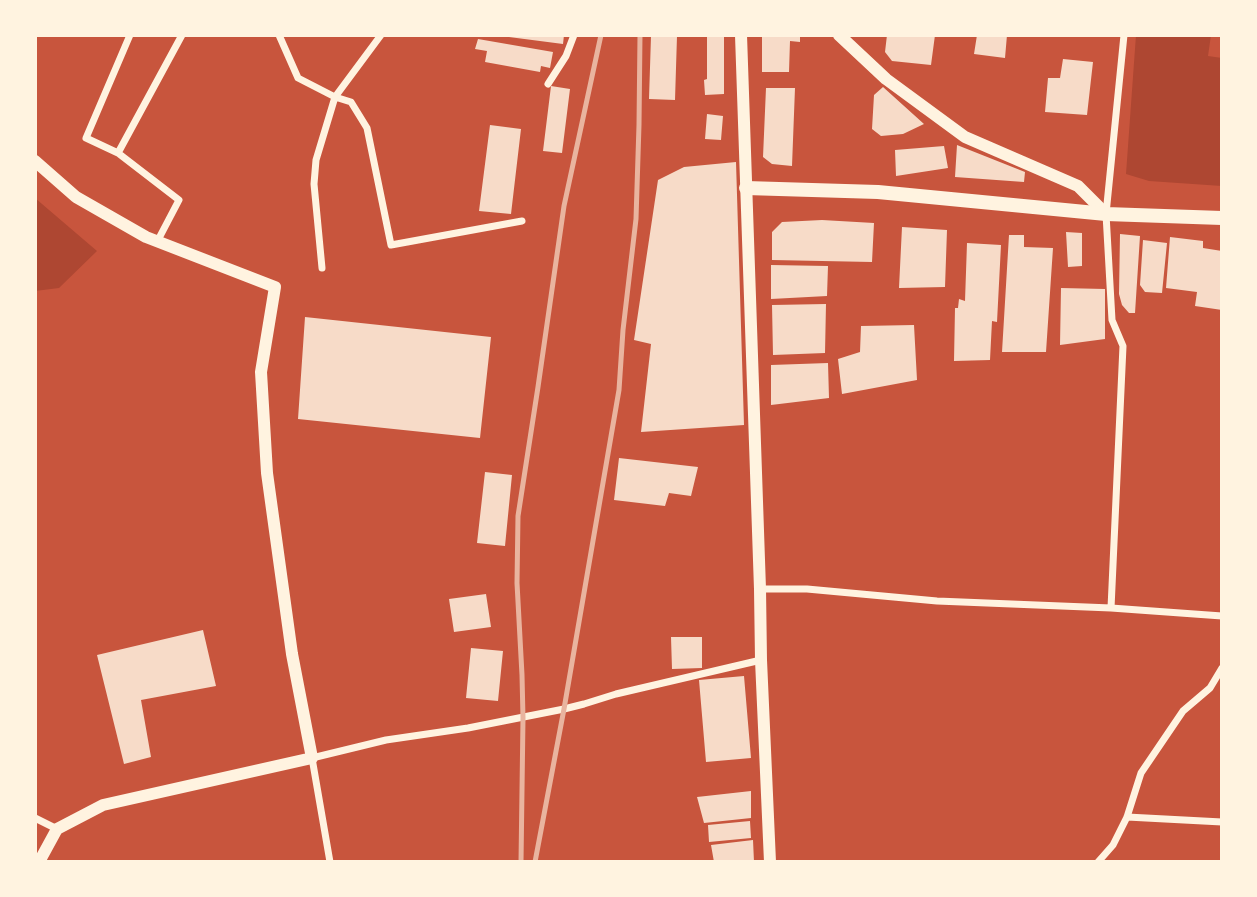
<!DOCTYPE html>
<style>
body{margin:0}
#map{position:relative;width:1257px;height:897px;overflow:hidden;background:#c8553d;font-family:Karla,sans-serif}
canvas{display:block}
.frame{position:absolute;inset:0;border:37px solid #fff3e0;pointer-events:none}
</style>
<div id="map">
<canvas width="1257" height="897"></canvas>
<div class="frame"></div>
</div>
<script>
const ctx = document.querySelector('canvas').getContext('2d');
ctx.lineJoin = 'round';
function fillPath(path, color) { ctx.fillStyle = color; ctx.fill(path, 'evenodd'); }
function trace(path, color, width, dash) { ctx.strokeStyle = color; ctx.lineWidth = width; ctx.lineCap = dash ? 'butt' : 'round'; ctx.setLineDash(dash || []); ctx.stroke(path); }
fillPath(new Path2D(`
 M1136,35H1211L1208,56L1222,58V186L1149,181L1126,174Z
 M35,198L97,251L59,288L35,291Z`), '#ae4732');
fillPath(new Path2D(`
 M509,35H564L563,44L509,37Z
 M707,35H724V94L705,95L704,80L707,79Z
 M762,35H800V42L790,41L789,72H762Z
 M887,35H935L931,65L892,61L885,52Z
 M977,35H1007L1005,58L974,54Z
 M651,36H677L675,100L649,99Z
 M478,39L553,52L550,68L541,66L540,72L485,62L487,51L475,49Z
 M1063,59L1093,62L1087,115L1045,112L1048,78H1060Z
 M551,86L570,89L562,153L543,151Z
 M883,87L924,124L903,134L881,136L872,129L874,95Z
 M766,88H795L792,166L772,164L763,157Z
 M707,114L723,116L721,140L705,139Z
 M490,125L521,129L511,214L479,211Z
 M957,145L1025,172L1024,182L955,177Z
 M944,146L948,168L896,176L895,150Z
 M736,162L744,425L641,432L651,344L634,340L658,180L684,167Z
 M822,220L874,223L872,262L772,260V232L782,222Z
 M902,227L947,230L945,287L899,288Z
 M1066,232L1082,233V266L1068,267Z
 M1120,234L1140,236L1135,313H1129L1122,305L1119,294Z
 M1009,235H1024V247L1053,248L1046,352H1002Z
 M1170,237L1203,241V248L1222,251V310L1195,306L1197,292L1166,288Z
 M1143,240L1167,243L1162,293L1145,292L1140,285Z
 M967,243L1001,245L997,322L992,321L990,360L954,361L955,308H958L959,299L965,301Z
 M771,265L828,266L827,296L771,299Z
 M1061,288L1105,289V339L1060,345Z
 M826,304L825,353L773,355L772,305Z
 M305,317L491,337L480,438L298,419Z
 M914,325L917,380L842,394L838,359L860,352L861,326Z
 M828,363L829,398L771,405V365Z
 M619,458L698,467L691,496L669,493L665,506L614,500Z
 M485,472L512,475L505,546L477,543Z
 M486,594L491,627L454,632L449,599Z
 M203,630L216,686L141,700L151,757L124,764L97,655Z
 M671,637H702V668L672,669Z
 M471,648L503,651L498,701L466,698Z
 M744,676L751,758L706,762L699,680Z
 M751,791V818L704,823L697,797Z
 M750,821L751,838L709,842L708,825Z
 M753,840L754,862H714L711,845Z`), '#f7dbc8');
trace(new Path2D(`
 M279,35L298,78L335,97L351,102L367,128L391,245L522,221
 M548,84L566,56L574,35
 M118,153L86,138L130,35
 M157,242L179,200L118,153L182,35
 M322,268L314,184L316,160L335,97L381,35
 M760,589H807L937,601L1111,608L1222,616
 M1111,608L1123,346L1112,320L1106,214L1124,35
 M1127,817L1222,822
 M35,818L57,829
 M330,862L312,758L386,740L468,728L564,709L584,704L616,694L761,660
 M1098,862L1113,845L1127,817L1141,773L1183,711L1210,688L1222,668`), '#fff3e0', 7);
trace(new Path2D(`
 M741,35L760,589L761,660L770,862
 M839,35L886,79L965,137L1078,186L1106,214
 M35,161L76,197L146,237L275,287L261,372L267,473L292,654L312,758L103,805L57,829L39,862`), '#fff3e0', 12);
trace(new Path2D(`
 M746,188L878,192L1106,214L1222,218`), '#fff3e0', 14);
trace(new Path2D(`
 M521,862L523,718L522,675L517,583L518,516L538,387L564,206L601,35
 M535,862L564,709L619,390L623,330L636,219L639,125L640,35`), '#e9b49f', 5);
</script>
